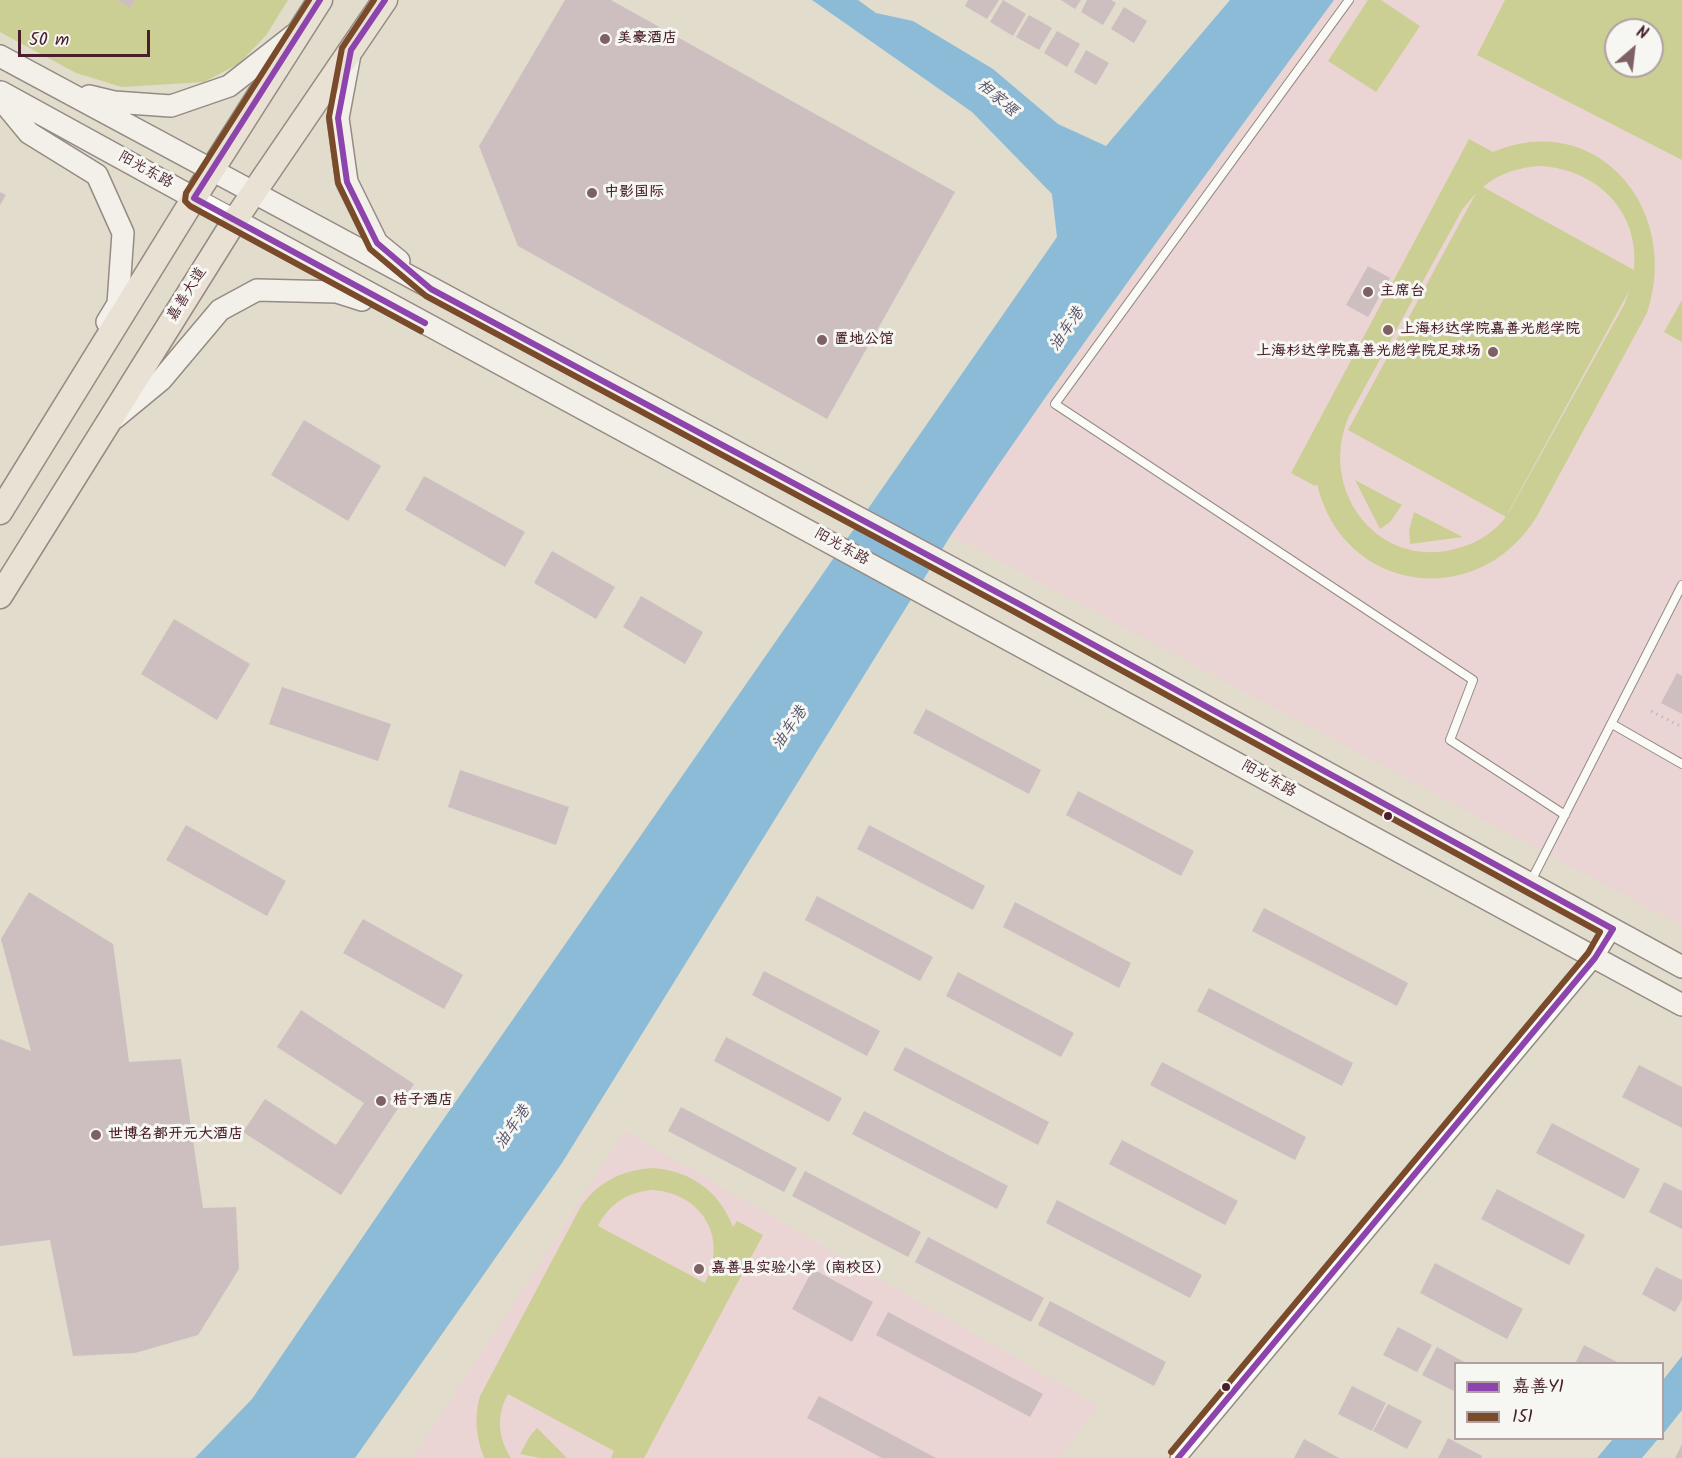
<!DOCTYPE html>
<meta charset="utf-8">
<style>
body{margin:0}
#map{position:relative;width:1682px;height:1458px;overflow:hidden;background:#e1dccb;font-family:Kalam,"LXGW WenKai TC",sans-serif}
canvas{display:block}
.legend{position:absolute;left:1454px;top:1362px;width:210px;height:78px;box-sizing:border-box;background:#f6f6f2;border:2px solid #b1a0a2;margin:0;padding:8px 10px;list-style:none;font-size:18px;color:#4a1f2b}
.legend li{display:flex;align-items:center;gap:12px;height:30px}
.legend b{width:30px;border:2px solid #b1a0a2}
.north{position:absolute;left:1604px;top:18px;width:60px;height:60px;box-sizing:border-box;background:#f6f6f2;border:2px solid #b1a0a2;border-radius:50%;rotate:28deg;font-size:16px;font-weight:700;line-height:24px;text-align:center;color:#4a1f2b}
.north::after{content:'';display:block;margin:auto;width:21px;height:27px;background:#7f6163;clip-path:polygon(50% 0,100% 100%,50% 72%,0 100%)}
.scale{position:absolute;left:18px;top:30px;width:132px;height:27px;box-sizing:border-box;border:3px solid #4a1f2b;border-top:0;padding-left:8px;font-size:18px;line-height:21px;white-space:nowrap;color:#4a1f2b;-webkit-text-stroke:4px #f6f6f2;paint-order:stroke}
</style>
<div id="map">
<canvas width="1682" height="1458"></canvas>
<ul class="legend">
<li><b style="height:8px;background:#8e44ad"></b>嘉善Y1</li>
<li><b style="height:8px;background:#7a4b2a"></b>151</li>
</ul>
<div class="north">N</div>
<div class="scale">50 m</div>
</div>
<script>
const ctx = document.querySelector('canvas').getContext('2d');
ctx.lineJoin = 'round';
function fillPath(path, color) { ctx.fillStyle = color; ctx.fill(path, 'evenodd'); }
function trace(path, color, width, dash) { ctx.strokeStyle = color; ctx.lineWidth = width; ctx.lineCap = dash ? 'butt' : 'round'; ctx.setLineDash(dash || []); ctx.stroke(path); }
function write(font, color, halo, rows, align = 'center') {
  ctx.font = font + ' Kalam,"LXGW WenKai TC",sans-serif'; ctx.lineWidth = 6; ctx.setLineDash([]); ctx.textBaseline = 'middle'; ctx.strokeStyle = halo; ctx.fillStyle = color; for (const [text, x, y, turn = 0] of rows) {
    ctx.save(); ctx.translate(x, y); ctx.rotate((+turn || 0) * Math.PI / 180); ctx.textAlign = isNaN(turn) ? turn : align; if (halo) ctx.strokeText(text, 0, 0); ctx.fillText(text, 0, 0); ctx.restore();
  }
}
fillPath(new Path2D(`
 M1334,0H1682V926L951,535L988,479L1201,181ZM1616,30H1652V66H1616Z
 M625,1131L1099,1406L1058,1458H413Z`), '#ebd5d4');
fillPath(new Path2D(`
 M0,0H288L267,34L240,63L204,82L122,87L76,73L0,32Z
 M1368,0H1381L1420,26L1376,92L1328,61Z
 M1505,0H1682V160L1477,55ZM1616,30H1652V66H1616Z
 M1469,139L1493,152C1598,108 1682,211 1647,313L1537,516C1479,612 1343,594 1317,484L1315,486L1291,473ZM1541,166C1598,170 1640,212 1634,270L1483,187C1499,173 1520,167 1541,166ZM1476,193L1348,430L1506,517C1495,531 1479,542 1462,547C1381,574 1316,492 1349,416L1462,210ZM1629,291L1625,303L1508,514V513Z
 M1682,300V342L1664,332Z
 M1355,480L1402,505L1390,522L1380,529Z
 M1414,512L1463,537L1410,544L1409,530Z
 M651,1168C689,1170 719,1190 733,1227L737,1221L763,1235L644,1458H611L614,1451L508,1394C496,1415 498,1438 511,1458H484C476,1437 474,1417 480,1396L580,1208C597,1182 621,1171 651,1168ZM652,1190C702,1193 729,1238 705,1283L598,1226C609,1204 628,1192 652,1190Z
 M537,1428L567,1458H540L520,1454L530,1436Z`), '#cbcf94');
fillPath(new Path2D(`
 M812,0H858L876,13L913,21L993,69L1058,124L1106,146L1230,0H1334C1204,177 1073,353 951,535L562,1163L355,1458H195L252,1399L429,1140L1057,237L1052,194L972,112Z
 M1682,1356V1410L1663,1434V1380Z
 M1613,1439V1438L1658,1439L1642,1458H1597Z`), '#8cbbd8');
fillPath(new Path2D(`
 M117,0H135L130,8Z
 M565,0H611L955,192L827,419L518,246L479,146Z
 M968,0H999L987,19L965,6Z
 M1003,0L1026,14L1013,36L990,22Z
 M1061,0H1081L1075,9Z
 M1087,0H1111L1116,3L1103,25L1081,12Z
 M1124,7L1147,21L1134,43L1111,29Z
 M1029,15L1052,28L1039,50L1016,37Z
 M1057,31L1080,44L1067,67L1044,53Z
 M1086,50L1109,63L1096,85L1074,72Z
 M0,192L6,195L0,205Z
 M1368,266L1390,278L1368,317L1346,305Z
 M304,420L381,466L348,521L271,475Z
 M424,476L525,532L505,567L405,510Z
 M552,551L615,587L596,619L534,583Z
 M641,596L703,632L685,664L623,627Z
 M174,619L250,664L217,720L141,674Z
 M1677,673L1682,676V714L1661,703Z
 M282,687L391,724L378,761L269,724Z
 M926,709L1041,770L1029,794L913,733Z
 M460,770L569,807L556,845L448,807Z
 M1078,791L1194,851L1181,876L1066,815Z
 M186,825L286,881L267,916L166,860Z
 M869,825L985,886L973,910L857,849Z
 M29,892L113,944L129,1062L181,1059L203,1208L236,1207L239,1269L198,1335L135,1353L73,1356L50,1240L0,1246V1039L31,1051L1,939Z
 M817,896L933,957L920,981L805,920Z
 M1015,902L1131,963L1119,988L1003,927Z
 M1264,908L1408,983L1397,1006L1252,931Z
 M363,919L463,975L444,1009L343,953Z
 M764,971L880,1031L867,1056L752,995Z
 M958,972L1074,1033L1061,1057L946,996Z
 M1209,988L1353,1063L1342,1086L1197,1011Z
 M301,1010L414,1084L341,1195L243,1132L265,1099L336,1145L364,1103L277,1047Z
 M726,1037L842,1098L829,1122L714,1061Z
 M905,1047L1049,1122L1038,1145L893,1070Z
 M1162,1062L1306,1137L1295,1160L1150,1085Z
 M1639,1065L1682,1087V1128L1622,1097Z
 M681,1107L797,1168L784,1192L668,1131Z
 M864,1111L1008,1186L997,1209L852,1134Z
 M1552,1123L1640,1169L1624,1199L1536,1153Z
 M1122,1140L1238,1201L1225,1225L1109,1164Z
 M805,1171L921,1232L908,1257L792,1196Z
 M1664,1182L1682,1191V1229L1649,1212Z
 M1497,1189L1585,1235L1569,1265L1481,1219Z
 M1057,1200L1202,1275L1190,1298L1046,1223Z
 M928,1237L1044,1298L1031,1322L915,1262Z
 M1435,1263L1523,1309L1507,1339L1420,1293Z
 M1656,1267L1682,1280V1300L1675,1312L1642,1294Z
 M813,1269L873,1302L852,1342L792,1309Z
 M1050,1301L1166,1362L1154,1386L1038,1325Z
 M888,1312L1043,1394L1030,1417L876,1335Z
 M1398,1327L1432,1345L1417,1372L1383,1355Z
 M1584,1345L1621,1364H1575Z
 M1437,1347L1468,1364H1456V1392L1422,1375Z
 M1352,1386L1386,1403L1372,1431L1338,1414Z
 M819,1396L936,1458H882L807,1418Z
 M1388,1404L1422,1421L1407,1449L1373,1431Z
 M1448,1438L1482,1456L1481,1458H1438Z
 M1304,1439L1339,1458H1294Z
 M1682,1444V1458H1675Z`), '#cdbfc0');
const service = new Path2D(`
 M1349,0L1055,404L1473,680L1450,740L1565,815
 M1612,724L1682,764
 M1530,883L1682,585`);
const minor = new Path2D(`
 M1178,1458L1595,958L1613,929`);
const tertiary = new Path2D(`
 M194,198L235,220`);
const secondary = new Path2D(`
 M350,54L338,118L347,182L377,243L399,261
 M0,56L1019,604L1682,967
 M1,92L194,198
 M89,96L114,102L171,106L229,86L294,35
 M0,98L29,133L97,175L123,233L118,304L107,322
 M235,220L1682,1005
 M115,418L161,380L220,310L257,290L337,292L362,300`);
const primary = new Path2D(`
 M0,512L194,198L320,0
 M0,596L235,220L385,0`);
trace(service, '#958b84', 10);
trace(minor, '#958b84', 18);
trace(tertiary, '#958b84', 22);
trace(secondary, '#958b84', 24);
trace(primary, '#958b84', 27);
trace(new Path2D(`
 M1651,711L1682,727`), '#c1bcba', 3, [1.5, 4.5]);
trace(service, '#fafaf7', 8);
trace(minor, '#fafaf7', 15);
trace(tertiary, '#fafaf7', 20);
trace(secondary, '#f3f0e9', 21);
trace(primary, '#e8e1d4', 24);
trace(new Path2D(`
 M320,0L194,198L425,323
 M385,0L351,50L338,118L347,182L377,243L431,289L1019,604L1613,929L1595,958L1178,1458`), '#8e44ad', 6);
trace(new Path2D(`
 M309,0L186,193L185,201L190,206L421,331
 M374,0L342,48L329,117L338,183L370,249L426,296L1015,612L1600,932L1588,953L1171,1452`), '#7a4b2a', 6);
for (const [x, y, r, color] of [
 [605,39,6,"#7f6163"],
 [592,193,6,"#7f6163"],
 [1368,292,6,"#7f6163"],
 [1388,330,6,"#7f6163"],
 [822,340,6,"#7f6163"],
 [1493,352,6,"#7f6163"],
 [1388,816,5,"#4a1f2b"],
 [381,1101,6,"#7f6163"],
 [96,1135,6,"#7f6163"],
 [699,1269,6,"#7f6163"],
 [1226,1387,5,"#4a1f2b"]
]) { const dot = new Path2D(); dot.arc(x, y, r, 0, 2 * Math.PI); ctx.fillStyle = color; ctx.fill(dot); trace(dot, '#f6f6f2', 2); }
write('bold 15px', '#4a1f2b', '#f6f6f2', [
 ["美豪酒店",617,39],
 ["中影国际",604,193],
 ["主席台",1380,292],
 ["上海杉达学院嘉善光彪学院",1400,330],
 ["置地公馆",834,340],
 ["上海杉达学院嘉善光彪学院足球场",1481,352,"right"],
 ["桔子酒店",393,1101],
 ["世博名都开元大酒店",108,1135],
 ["嘉善县实验小学（南校区）",711,1269]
], 'left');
write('15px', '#4a1f2b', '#f6f6f2', [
 ["阳光东路",145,171,29],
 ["嘉善大道",188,295,-58],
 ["阳光东路",841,548,29],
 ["阳光东路",1268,780,29]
]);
write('italic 16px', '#545169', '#f6f6f2', [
 ["相家堰",996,99,41],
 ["油车港",1068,330,-55],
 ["油车港",791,729,-55],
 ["油车港",514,1128,-55]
]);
</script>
